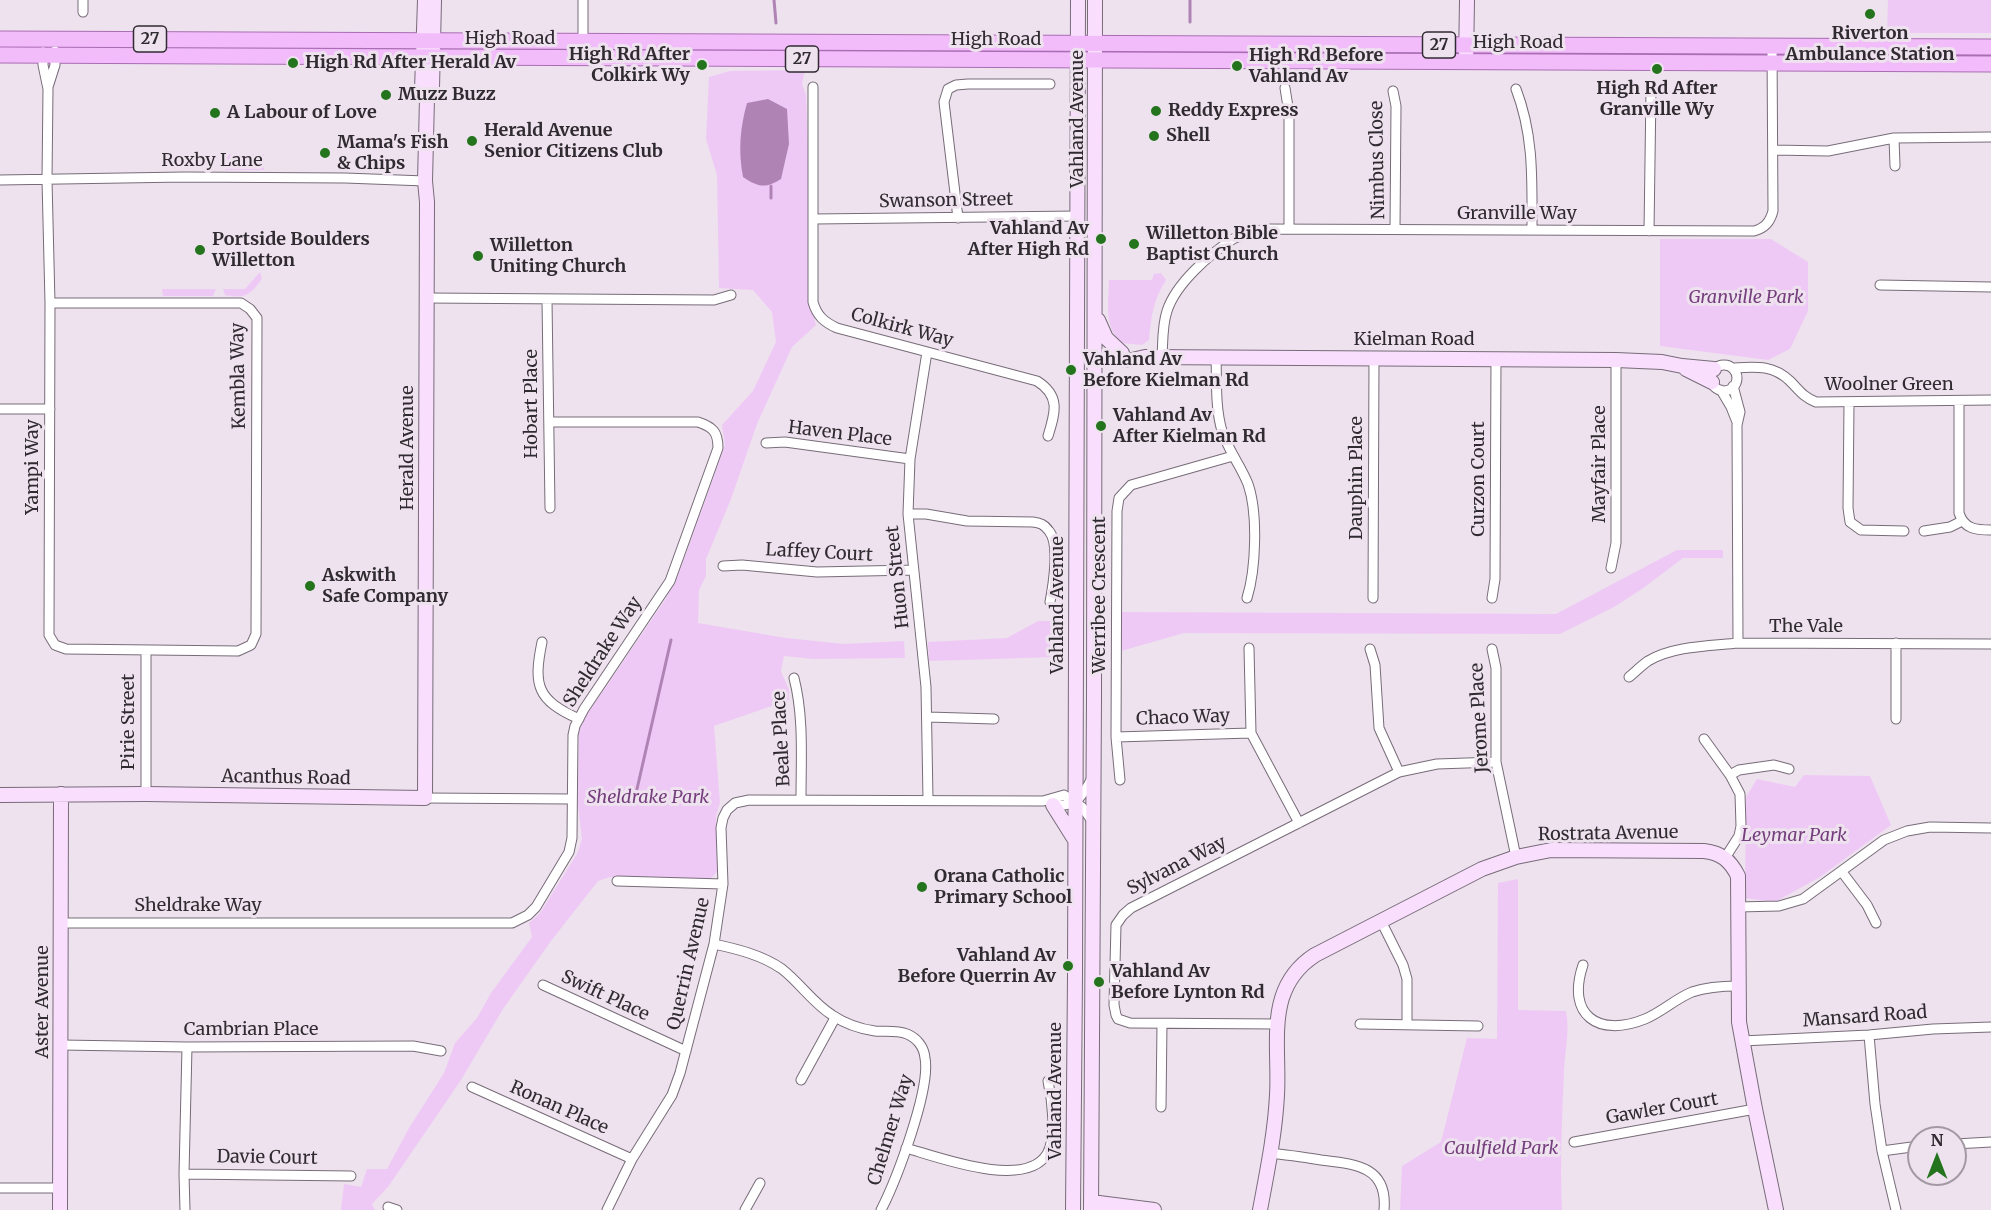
<!DOCTYPE html>
<style>
body{margin:0}
#map{position:relative;width:1991px;height:1210px;overflow:hidden;background:#eee2ef;font-family:Merriweather,serif}
canvas{display:block}
.north{position:absolute;left:1907px;top:1126px;width:60px;height:60px;box-sizing:border-box;background:#eee2ef;border:2px solid #a299a3;border-radius:50%;rotate:0deg;font-size:16px;font-weight:700;line-height:24px;text-align:center;color:#302b30}
.north::after{content:'';display:block;margin:auto;width:21px;height:27px;background:#23741c;clip-path:polygon(50% 0,100% 100%,50% 72%,0 100%)}
</style>
<div id="map">
<canvas width="1991" height="1210"></canvas>
<div class="north">N</div>
</div>
<script>
const ctx = document.querySelector('canvas').getContext('2d');
ctx.lineJoin = 'round';
function fillPath(path, color) { ctx.fillStyle = color; ctx.fill(path, 'evenodd'); }
function trace(path, color, width, dash) { ctx.strokeStyle = color; ctx.lineWidth = width; ctx.lineCap = dash ? 'butt' : 'round'; ctx.setLineDash(dash || []); ctx.stroke(path); }
function write(font, color, halo, rows, align = 'center') {
  ctx.font = font + ' Merriweather,serif'; ctx.lineWidth = 6; ctx.setLineDash([]); ctx.textBaseline = 'middle'; ctx.strokeStyle = halo; ctx.fillStyle = color; for (const [text, x, y, turn = 0] of rows) {
    ctx.save(); ctx.translate(x, y); ctx.rotate((+turn || 0) * Math.PI / 180); ctx.textAlign = isNaN(turn) ? turn : align; if (halo) ctx.strokeText(text, 0, 0); ctx.fillText(text, 0, 0); ctx.restore();
  }
}
fillPath(new Path2D(`
 M1888,0H1991V33H1887Z
 M805,70L802,84L806,95L809,174V300L816,325L792,347L757,424L731,499L706,559V576L699,590L698,623L786,638L844,644L904,641L905,658L813,659L784,656L781,671L789,690V700L714,726L720,803L716,816L717,872L710,879L610,877L598,881L551,941L503,1009L461,1080L388,1187L372,1204L375,1210H341L344,1184L361,1187L367,1169H387L409,1128L444,1073L455,1043L477,1018L491,993L532,937L529,923L540,913L577,854L582,839L578,806L579,731L586,716L665,600L679,573L725,445L722,425L753,391L776,342L772,312L753,290L719,288L717,175L706,139L709,77L730,71Z
 M225,154H264V170H225Z
 M1660,239H1771L1808,262V311L1790,349L1768,360L1660,346Z
 M260,272L262,279C250,295 245,299 225,295L223,289H245Z
 M1161,273L1166,280C1153,300 1151,318 1149,340L1142,345L1122,343C1103,327 1109,303 1109,280H1152L1154,274Z
 M162,289H216L213,296H163Z
 M1677,550H1723V558H1683L1642,589L1614,607L1560,634L1184,633L1121,651L1122,612L1556,614Z
 M1038,621H1055V657L929,661L928,642L1007,638Z
 M1804,775L1870,776L1891,825L1820,877L1775,902L1745,898L1746,797L1757,779L1795,787Z
 M1518,879V1010L1566,1011C1570,1030 1565,1052 1564,1071C1562,1117 1560,1164 1562,1210H1400L1402,1166L1441,1142L1467,1038L1497,1039L1498,883Z`), '#efc9f5');
fillPath(new Path2D(`
 M768,99L787,109L789,144L781,179C765,189 758,187 743,177C738,151 740,128 747,103Z`), '#af84b5');
trace(new Path2D(`
 M774,0L776,23
 M1190,22V0
 M771,186V198
 M637,789L671,640`), '#af84b5', 3);
const street = new Path2D(`
 M83,12V0
 M583,41V0
 M43,52V65L48,89L47,180L50,303L49,635L55,645L66,649L238,651L251,645L256,634L257,318L250,309L241,303H50
 M48,87L55,65V51
 M813,87V302C817,316 824,322 837,328L1037,381C1061,396 1055,413 1048,436
 M1285,88L1289,113V229
 M1516,89C1534,136 1532,180 1532,230
 M1393,91L1396,106L1395,229
 M1894,138L1895,166
 M1773,150L1828,151L1894,138L1991,137
 M0,180L184,177L345,178L425,181
 M958,218L944,102L948,89L956,85L968,84H1050
 M814,219L1078,216
 M1649,231L1651,90
 M1880,285L1991,287
 M426,298L714,300L731,295
 M547,300L550,508
 M927,352L910,459L908,514L926,687L928,799
 M1162,357C1163,342 1162,326 1167,311C1176,283 1210,254 1233,239C1242,234 1255,232 1265,229L1754,231C1765,228 1770,222 1773,211L1772,46
 M1216,358C1217,382 1215,407 1222,431C1228,450 1241,466 1248,484C1258,513 1256,569 1247,598
 M1711 378a13 13 0 1 1 26 0a13 13 0 1 1-26 0Z
 M1732,368C1754,367 1772,364 1790,381C1799,390 1803,397 1816,402L1991,400
 M1733,386L1740,412L1737,425L1738,643
 M1721,390L1731,407L1737,422
 M1959,401V513C1964,529 1976,530 1991,530
 M1849,403L1848,508L1850,522L1861,530L1904,531
 M0,409H50
 M766,443L785,442L910,459
 M908,514H926L967,521L1033,522C1040,523 1044,524 1049,531C1060,544 1053,586 1050,602
 M1924,531L1950,527L1962,521
 M723,566L742,565L817,572L913,570
 M1611,568L1616,543V360
 M1373,598L1374,358
 M1492,598L1495,579L1496,359
 M542,642C533,686 537,700 579,719
 M1249,648L1251,733L1299,823
 M1370,649L1375,665L1379,728L1399,772
 M1492,649L1496,668V762L1516,857
 M146,650V794
 M1629,677C1635,672 1641,666 1648,661C1673,646 1709,646 1738,643L1991,644
 M794,678C804,717 801,759 801,799
 M928,717L994,719
 M1896,719V643
 M1116,737L1251,733
 M1704,739L1730,775L1740,794L1741,826L1739,836L1725,858
 M1730,775L1739,770L1774,765L1789,769
 M1120,780L1116,737L1117,511L1119,498L1131,485L1233,456
 M425,798L572,799
 M1051,804C1074,809 1082,798 1092,778
 M1842,872L1867,905L1876,923
 M617,881L723,884
 M1738,907L1779,906L1803,899L1884,840L1907,831L1930,827L1991,828
 M1381,921L1403,965L1407,979V1024
 M62,923H512L528,915L536,907L569,852L572,838L573,735L575,726L584,709L670,581L718,448C718,432 713,427 698,422H549
 M714,944C737,949 762,955 782,969C800,983 813,1003 832,1015C844,1023 860,1029 875,1031C885,1032 897,1030 907,1034C917,1038 924,1047 925,1058C931,1089 896,1181 881,1210
 M1583,965C1566,1015 1598,1038 1645,1019C1662,1012 1675,999 1692,992C1707,987 1723,986 1738,986
 M543,985L686,1051
 M1278,1024L1130,1023L1118,1019L1116,1015L1114,1005L1116,925L1123,915L1131,908L1399,772L1437,764L1496,762
 M1360,1024L1478,1026
 M1869,1035L1875,1104L1882,1151L1896,1210
 M1742,1041L1869,1035L1933,1029L1991,1027
 M61,1045L187,1047L413,1046L441,1051
 M801,1080L835,1018
 M472,1087L632,1159
 M1161,1107L1162,1024
 M1574,1142L1755,1109
 M1955,1144L1991,1142
 M906,1148C938,1157 1025,1190 1047,1154C1057,1137 1052,1099 1048,1081
 M1882,1151L1919,1146
 M1270,1153C1287,1155 1304,1157 1321,1160C1355,1164 1388,1166 1384,1210
 M184,1174L351,1176
 M0,1188H61
 M388,1207L397,1210
 M185,1210L184,1174L187,1047
 M607,1210L632,1159L672,1095L680,1073L714,944L723,884L721,828L723,818L727,810L735,803L749,800L1043,801L1064,795L1082,807L1092,821
 M745,1210L760,1183`);
const secondary = new Path2D(`
 M1466,62L1467,0
 M427,98L432,88L434,0
 M1098,320L1106,338L1122,353
 M1102,360H1132L1145,357L1616,360L1662,362L1682,366L1714,369
 M1686,369L1712,382
 M0,795L146,794L425,798L427,202L425,181L427,98L422,90L425,0
 M1053,805L1075,840
 M1091,1202L1154,1210
 M60,1210L61,794
 M1073,1210L1075,976L1078,0
 M1091,1210L1094,698L1095,0
 M1260,1210C1267,1172 1275,1134 1277,1095C1279,1065 1273,1027 1282,998C1288,979 1298,966 1315,955L1482,869L1516,857L1551,850L1704,851C1721,853 1730,860 1738,876L1739,1022L1755,1109L1776,1210`);
const primary = new Path2D(`
 M0,39L1991,47
 M0,55L1991,64`);
trace(street, '#776c78', 11);
trace(secondary, '#776c78', 16);
trace(primary, '#a96db2', 17);
trace(street, '#fff', 9);
trace(secondary, '#f9defd', 14);
trace(primary, '#f2bcfb', 15);
for (const [x, y, r, color] of [
 [1870,14,6,"#23741c"],
 [293,63,6,"#23741c"],
 [702,65,6,"#23741c"],
 [1237,66,6,"#23741c"],
 [1657,69,6,"#23741c"],
 [386,95,6,"#23741c"],
 [1156,111,6,"#23741c"],
 [215,113,6,"#23741c"],
 [1154,136,6,"#23741c"],
 [472,141,6,"#23741c"],
 [325,153,6,"#23741c"],
 [1101,239,6,"#23741c"],
 [1134,244,6,"#23741c"],
 [200,250,6,"#23741c"],
 [478,256,6,"#23741c"],
 [1071,370,6,"#23741c"],
 [1101,426,6,"#23741c"],
 [310,586,6,"#23741c"],
 [922,887,6,"#23741c"],
 [1068,966,6,"#23741c"],
 [1099,982,6,"#23741c"]
]) { const dot = new Path2D(); dot.arc(x, y, r, 0, 2 * Math.PI); ctx.fillStyle = color; ctx.fill(dot); trace(dot, '#eee2ef', 2); }
for (const [x, y, w] of [
 [150,39,33],
 [1439,45,33],
 [802,59,33]
]) { const box = new Path2D(); box.roundRect(x - w / 2, y - 13, w, 26, 4.5); ctx.fillStyle = '#eee2ef'; ctx.fill(box); trace(box, '#302b30', 1.5); }
write('bold 16px', '#302b30', null, [
 ["27",150,39],
 ["27",1439,45],
 ["27",802,59]
]);
write('bold 18px', '#302b30', '#eee2ef', [
 ["Riverton",1870,34,"center"],
 ["Ambulance Station",1870,55,"center"],
 ["High Rd After",690,55,"right"],
 ["Colkirk Wy",690,76,"right"],
 ["High Rd Before",1249,56],
 ["Vahland Av",1249,77],
 ["High Rd After Herald Av",305,63],
 ["High Rd After",1657,89,"center"],
 ["Granville Wy",1657,110,"center"],
 ["Muzz Buzz",398,95],
 ["Reddy Express",1168,111],
 ["A Labour of Love",227,113],
 ["Herald Avenue",484,131],
 ["Senior Citizens Club",484,152],
 ["Shell",1166,136],
 ["Mama's Fish",337,143],
 ["& Chips",337,164],
 ["Vahland Av",1089,229,"right"],
 ["After High Rd",1089,250,"right"],
 ["Willetton Bible",1146,234],
 ["Baptist Church",1146,255],
 ["Portside Boulders",212,240],
 ["Willetton",212,261],
 ["Willetton",490,246],
 ["Uniting Church",490,267],
 ["Vahland Av",1083,360],
 ["Before Kielman Rd",1083,381],
 ["Vahland Av",1113,416],
 ["After Kielman Rd",1113,437],
 ["Askwith",322,576],
 ["Safe Company",322,597],
 ["Orana Catholic",934,877],
 ["Primary School",934,898],
 ["Vahland Av",1056,956,"right"],
 ["Before Querrin Av",1056,977,"right"],
 ["Vahland Av",1111,972],
 ["Before Lynton Rd",1111,993]
], 'left');
write('18px', '#302b30', '#eee2ef', [
 ["High Road",510,39],
 ["High Road",996,40],
 ["High Road",1518,43],
 ["Vahland Avenue",1078,119,-90],
 ["Nimbus Close",1378,160,-91],
 ["Roxby Lane",212,161],
 ["Swanson Street",946,201,-1],
 ["Granville Way",1517,214],
 ["Colkirk Way",902,328,15],
 ["Kielman Road",1414,340],
 ["Kembla Way",239,376,-91],
 ["Woolner Green",1889,385],
 ["Hobart Place",532,404,-90],
 ["Haven Place",840,434,7],
 ["Herald Avenue",408,448,-90],
 ["Mayfair Place",1600,464,-90],
 ["Yampi Way",33,467,-90],
 ["Dauphin Place",1357,478,-90],
 ["Curzon Court",1479,479,-90],
 ["Laffey Court",819,553,3],
 ["Huon Street",898,577,-96],
 ["Werribee Crescent",1100,595,-90],
 ["Vahland Avenue",1058,605,-90],
 ["The Vale",1806,627],
 ["Sheldrake Way",603,652,-57],
 ["Chaco Way",1183,718,-2],
 ["Jerome Place",1480,718,-93],
 ["Pirie Street",129,722,-90],
 ["Beale Place",782,739,-93],
 ["Acanthus Road",286,778,1],
 ["Rostrata Avenue",1608,834,-1],
 ["Sylvana Way",1177,866,-27],
 ["Sheldrake Way",198,906],
 ["Querrin Avenue",689,964,-77],
 ["Swift Place",605,996,25],
 ["Aster Avenue",43,1002,-90],
 ["Mansard Road",1865,1017,-4],
 ["Cambrian Place",251,1030],
 ["Vahland Avenue",1056,1091,-90],
 ["Ronan Place",559,1108,24],
 ["Gawler Court",1662,1109,-10],
 ["Chelmer Way",891,1130,-73],
 ["Davie Court",267,1158,1]
]);
write('italic 18px', '#753e7d', '#eee2ef', [
 ["Granville Park",1746,298],
 ["Sheldrake Park",648,798],
 ["Leymar Park",1794,836],
 ["Caulfield Park",1501,1149]
]);
</script>
